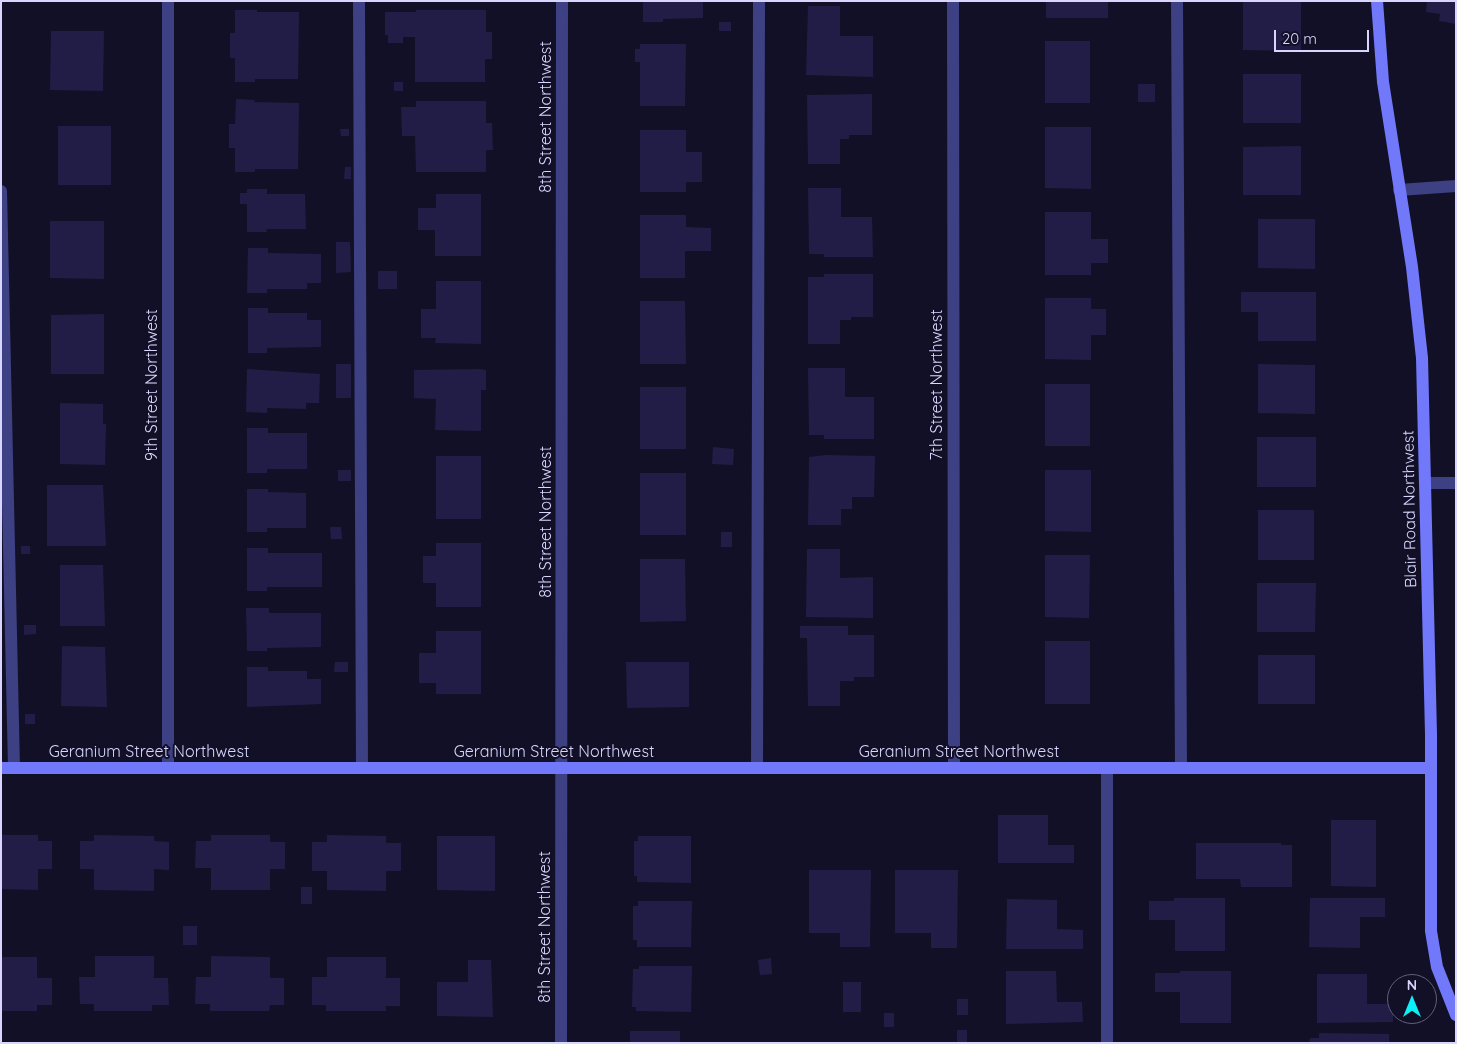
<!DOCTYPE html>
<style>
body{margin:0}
#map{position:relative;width:1457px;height:1044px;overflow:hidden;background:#121026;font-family:Quicksand,sans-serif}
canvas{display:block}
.frame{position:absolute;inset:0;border:2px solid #d8d6fe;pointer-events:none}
.north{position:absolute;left:1387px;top:974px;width:50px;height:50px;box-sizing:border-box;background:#121026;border:1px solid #615f7c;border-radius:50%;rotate:0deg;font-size:14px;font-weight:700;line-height:20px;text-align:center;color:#d8d6fe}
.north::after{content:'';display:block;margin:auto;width:18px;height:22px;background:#0af1f6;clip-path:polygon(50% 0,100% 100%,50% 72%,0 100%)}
.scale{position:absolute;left:1274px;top:30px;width:95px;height:22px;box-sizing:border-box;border:2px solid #d8d6fe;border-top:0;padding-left:6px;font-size:15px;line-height:18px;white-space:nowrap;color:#d8d6fe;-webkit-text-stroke:4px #121026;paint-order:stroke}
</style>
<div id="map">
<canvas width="1457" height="1044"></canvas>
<div class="frame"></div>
<div class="north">N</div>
<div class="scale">20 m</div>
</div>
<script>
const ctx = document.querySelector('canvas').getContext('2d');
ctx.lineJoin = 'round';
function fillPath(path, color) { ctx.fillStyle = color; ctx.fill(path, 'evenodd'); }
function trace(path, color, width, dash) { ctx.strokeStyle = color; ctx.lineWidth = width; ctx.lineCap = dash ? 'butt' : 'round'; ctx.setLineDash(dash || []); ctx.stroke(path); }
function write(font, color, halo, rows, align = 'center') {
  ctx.font = font + ' Quicksand,sans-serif'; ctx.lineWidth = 4; ctx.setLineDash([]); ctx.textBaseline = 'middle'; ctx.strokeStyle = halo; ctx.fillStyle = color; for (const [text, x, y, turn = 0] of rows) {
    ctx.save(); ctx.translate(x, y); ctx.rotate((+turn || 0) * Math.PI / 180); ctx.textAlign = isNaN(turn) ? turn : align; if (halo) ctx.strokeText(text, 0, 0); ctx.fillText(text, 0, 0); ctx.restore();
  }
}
fillPath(new Path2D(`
 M643,1H703V18L663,19V22H643Z
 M1046,1H1108V18H1046Z
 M1243,1L1301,2V51L1243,50Z
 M1427,1H1456V24L1439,21L1440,14L1426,12Z
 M808,6H840V36H873V77L806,75Z
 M235,10H257V12H299L298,79H255V82H235V58H230V33H235Z
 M416,10H486V32H492V59H485V82H415V37H403V43H388V35H385V12H416Z
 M719,22H731V31H719Z
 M51,31H104L103,91L50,90Z
 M1045,41H1090V103H1045Z
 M640,44H686L685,106H640V62H635V49H640Z
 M1243,74H1301V123H1243Z
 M394,82H403V91H394Z
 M1138,84H1155V102H1138Z
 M872,94V135H849V139H840V164H808L807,95Z
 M236,99L255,100L254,102L299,103L298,169H255V172H235V148H229V124H235Z
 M416,101H486V123H492L493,150H486V172H416L415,136H402L401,107H416Z
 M58,126H111V185H58Z
 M1045,127H1091V189L1045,188Z
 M340,129H349V136H341Z
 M640,130H686V152H702V182H686V192H640Z
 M1301,146V195H1243V147Z
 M345,167H351V179H344Z
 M808,188H841V217H872L873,257H824V254H809Z
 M247,189H267V194H305L306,229H266L267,232H247V204H240V193H247Z
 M436,194H481V256H435V230H418V208H436Z
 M1045,212H1091V239H1108V263H1091V275H1045Z
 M640,215H686V227L711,228V251H685V278H640Z
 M1258,219H1315V269L1258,268Z
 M50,221H104V279L50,278Z
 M336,242H350L351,272L336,273Z
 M248,248H268V253L321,254V283H307V289H267V293H247Z
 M378,271H397V289H378Z
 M824,274H873V317H851V320H840V344H808V277H824Z
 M436,281H481V344L435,343L436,338H421V309H436Z
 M1241,292H1316V341H1258V312H1241Z
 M1045,298H1091V309H1106V335H1091V360L1045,359Z
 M640,301H685L686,364H640Z
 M248,308H268V313H307V320H321V347L267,348V353H248Z
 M104,314V374H51V315Z
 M336,364H351V398H336Z
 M1258,364L1315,365V414L1258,413Z
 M808,368H845V397H874V439H824V435H809Z
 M247,369L320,374L319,403H306V409L267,408V413L246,412Z
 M481,369L486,370V390H481V431L435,430L436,399L414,398V370Z
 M1045,384H1090V446H1045Z
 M640,387H686V449H640Z
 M60,403L103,404V424H106L105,465L60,464Z
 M247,428H268V433H307V469H267V473H247Z
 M1257,437H1316V487H1257Z
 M713,447L734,449L733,465L712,464Z
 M826,455L875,456L874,497H852V509H841V525H808L809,457Z
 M436,456H481V519H436Z
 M338,470H351V481H338Z
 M1045,470H1091V532L1045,531Z
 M640,473H686V535H640Z
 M47,485H103L106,546H47Z
 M247,489H268V492L306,493V528H267V532H247Z
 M1258,510H1314V560H1258Z
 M330,527H341L342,539H331Z
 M721,532H732V547H721Z
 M436,543H481V607H436V583H423V556H436Z
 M21,546H30V554H21Z
 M247,548H268V553H322V587H267V591H247Z
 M807,549H840V578L873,577V618L806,617Z
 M1045,555H1090L1089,618L1045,617Z
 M640,559H685L686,621L640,622Z
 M60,565H103L105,626H60Z
 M1257,583H1316L1315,632H1257Z
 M246,608H269V613H321V647L267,648V651H247Z
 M24,625H36V634L24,635Z
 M800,626H848V635H874V677H854V681H840V706H808L807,638H800Z
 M436,631H481V694H436V683H419V653H436Z
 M1045,641H1090V704H1045Z
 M62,646L105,647L107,707L61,706Z
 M1258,655H1315V704H1258Z
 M335,662H348V672H334Z
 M626,662H689V707L627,708Z
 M247,667H268V671H307V679H321V704L247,707Z
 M25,714H35V724H25Z
 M998,815H1048V845H1074V863H998Z
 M1331,820H1376V887L1331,886Z
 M1,835H38V841H52V869H38V890L1,889Z
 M94,835L154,836V841L169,842V870L154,869V891L94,890V869H80V841H94Z
 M211,835H270V842H285V869H270V890H211V868H195L196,841H211Z
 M327,835L386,836V843H401V871H386V891L327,890V871H312V842H327Z
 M437,836H495V891L437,890Z
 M638,836H691V883L637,882V876H634V841H638Z
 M1196,843H1281V845H1292V887H1241L1240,879H1196Z
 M809,870H871L870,947H840V933H809Z
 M895,870H958L957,948H931V933H895Z
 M301,887H312V904H301Z
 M1174,898H1225V951H1175V920H1149V901H1174Z
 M1310,898H1385V917H1360V948L1309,947Z
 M1007,899L1057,900V929L1083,930V949H1006Z
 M638,901H692L691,947H637V940H633V906H638Z
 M183,926H197V945H183Z
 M95,956H154V978H168L169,1005H152V1011H94V1004H80L79,977H95Z
 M211,956L270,957V978H284V1005H270L269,1011H210V1004H195L196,977H211Z
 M1,957H37V978H52V1005H37V1011H1Z
 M327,957H386V978H400V1006H386V1011H326V1005H312V977H327Z
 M771,958L772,974L760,975L758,960Z
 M468,960H491L493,1017L437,1016V982H468Z
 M639,966H692L691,1012L636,1011V1007H632L633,969H639Z
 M1006,971H1056L1057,1002H1082L1083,1022L1006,1024Z
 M1180,971H1231V1023H1180V992H1155V973H1180Z
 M1317,974H1367V1004H1393V1022L1317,1023Z
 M843,982H861V1012H843Z
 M957,999H968V1015H957Z
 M884,1013H894V1027H884Z
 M957,1030H967V1043H957Z
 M630,1031H680V1043H630Z
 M1319,1033L1389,1034V1043H1309L1310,1038H1319Z`), '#221d46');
trace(new Path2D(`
 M359,1L362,768
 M1177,1L1181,768
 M1,191L14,768
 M757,768L759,1`), '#3d4083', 12);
trace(new Path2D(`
 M168,1V768
 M953,1L954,768
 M1399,190L1456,186
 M1426,483H1456
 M561,1043L562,1
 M1107,1043V768`), '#3d4083', 12);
trace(new Path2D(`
 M1377,1L1383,82L1412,267L1422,358L1431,734V931L1437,967L1456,1015
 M1,768H1431`), '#7178fa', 12);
write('16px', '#d8d6fe', '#121026', [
 ["8th Street Northwest",546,117,-90],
 ["9th Street Northwest",152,385,-90],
 ["7th Street Northwest",937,385,-90],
 ["Blair Road Northwest",1410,509,-91],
 ["8th Street Northwest",546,522,-90],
 ["Geranium Street Northwest",149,752],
 ["Geranium Street Northwest",554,752],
 ["Geranium Street Northwest",959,752],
 ["8th Street Northwest",545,927,-90]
]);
</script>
